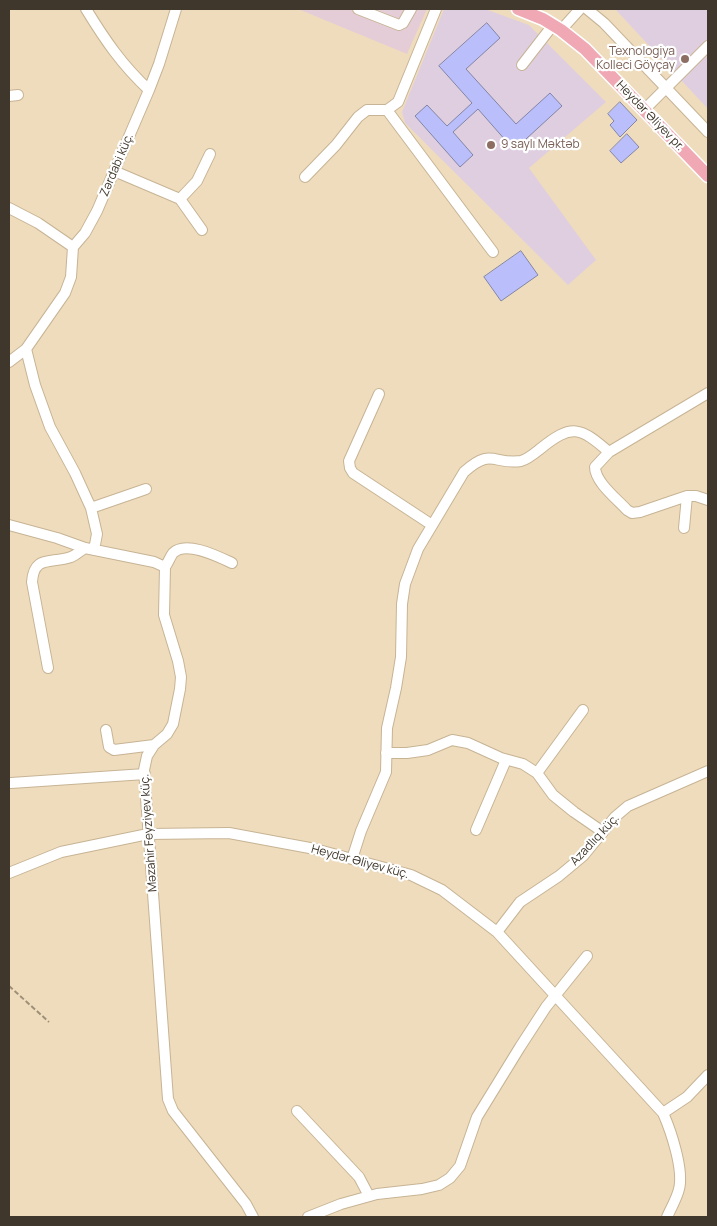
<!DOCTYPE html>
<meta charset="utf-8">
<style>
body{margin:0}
#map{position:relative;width:717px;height:1226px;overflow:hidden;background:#efdcbc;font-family:Manrope,sans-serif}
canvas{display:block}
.frame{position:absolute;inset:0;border:10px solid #3f372b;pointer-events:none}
</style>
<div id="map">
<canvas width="717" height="1226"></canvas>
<div class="frame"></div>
</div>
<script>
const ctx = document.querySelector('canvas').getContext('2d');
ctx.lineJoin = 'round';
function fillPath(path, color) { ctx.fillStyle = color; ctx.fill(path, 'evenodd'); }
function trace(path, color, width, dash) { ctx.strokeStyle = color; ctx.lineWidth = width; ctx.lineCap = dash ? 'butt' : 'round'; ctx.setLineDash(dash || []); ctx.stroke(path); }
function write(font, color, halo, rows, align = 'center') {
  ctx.font = font + ' Manrope,sans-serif'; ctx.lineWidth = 4.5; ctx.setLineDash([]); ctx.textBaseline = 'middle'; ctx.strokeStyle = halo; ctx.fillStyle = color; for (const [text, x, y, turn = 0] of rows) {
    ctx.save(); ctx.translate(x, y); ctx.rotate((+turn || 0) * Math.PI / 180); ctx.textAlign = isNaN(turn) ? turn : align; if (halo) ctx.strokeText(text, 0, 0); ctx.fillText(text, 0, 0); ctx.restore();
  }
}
fillPath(new Path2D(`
 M298,9H427L407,54Z`), '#e5cdd7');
fillPath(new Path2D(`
 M444,9H485L529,25L606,102L529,168L596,260L568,285L405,123L402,112Z
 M615,9H708V109Z`), '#dfcee0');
const building = new Path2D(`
 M487,23L500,38L466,69L516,124L550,93L562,106L514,150L478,109L453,132L473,155L460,167L415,116L427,105L447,126L472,103L439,66Z
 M620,102L637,120L620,137L610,125L614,121L608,114Z
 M627,134L639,147L621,163L610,151Z
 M521,251L538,275L501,301L484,277Z`);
fillPath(building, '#babffb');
trace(building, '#8285a5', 1);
const minor = new Path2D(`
 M86,9C105,40 122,65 149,90
 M358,9L399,25L403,23L411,9
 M587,9L604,23L708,132
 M561,30L580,9
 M522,65L553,25
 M9,96L18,95
 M387,110L493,252
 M644,110L708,46
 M114,171L180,199L202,230
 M305,177L336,145L358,117L367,110H387L398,102L436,9
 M180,199L197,181L210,154
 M9,208L38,223L73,247L85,233L97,211L149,90L159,64L176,9
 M73,247L71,277L65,293L26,349L35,385L50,427L75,473L91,508L97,534L94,550
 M9,362L26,349
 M379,394L349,461L350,468L353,473L432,525
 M609,452L595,467C595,482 617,499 627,510L632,513L640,512L687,496H696L708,500
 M91,508L146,489
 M9,525L57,538L85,548L154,562L165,567L164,615L178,661L181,677L180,689L173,724L167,734L154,745L147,756L144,770L168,1099L173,1111L246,1204L253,1217
 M684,528L687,496
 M165,567C168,563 170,557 173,553C186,540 219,557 232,563
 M48,668L32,582C34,555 50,564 71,557C76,555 80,551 85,548
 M106,730L109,747L114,750L154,745
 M386,753H407L428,750L452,740L468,743L501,758L523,764L537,773L553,795L574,812L603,832
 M537,773L583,710
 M11,783L145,774
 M476,830L506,760
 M352,859L361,831L386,772L387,728L396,688L401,657L402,604L405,584L418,549L464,472C492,447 493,465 521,461C528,459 535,453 540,449C572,423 580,427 609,452L708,393
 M9,873L61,852L148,834L229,833L315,849L411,875L442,890L497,932L663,1113C671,1131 684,1170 679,1189C677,1198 671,1208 667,1217
 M497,932L520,902L559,876L583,856L615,817L628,806L708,771
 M297,1111L359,1177L369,1196
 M663,1113L687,1097L708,1075
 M308,1217L341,1204L377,1194L422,1189L439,1185L450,1178L460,1166L477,1117L520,1047L546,1007L587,956`);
const major = new Path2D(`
 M518,9L543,19L561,30L585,49L708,176`);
trace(minor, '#c7b495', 12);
trace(major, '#fff', 15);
trace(new Path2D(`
 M9,986L49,1022`), '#9d8f78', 2, [5, 2.5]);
trace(minor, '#fff', 10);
trace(major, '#efa8b4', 12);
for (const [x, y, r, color] of [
 [685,59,5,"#8d6e63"],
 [491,145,5,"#8d6e63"]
]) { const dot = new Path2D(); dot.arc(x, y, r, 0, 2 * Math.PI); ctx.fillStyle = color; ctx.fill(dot); trace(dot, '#fff', 2); }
write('12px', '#785e54', '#fff', [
 ["Texnologiya",675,52],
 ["Kolleci Göyçay",675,66],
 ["9 saylı Məktəb",501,145,"left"]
], 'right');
write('12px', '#3f372b', '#fff', [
 ["Heydər Əliyev pr.",650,116,46],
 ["Zərdabi küç.",117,165,-67],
 ["Məzahir Feyziyev küç.",149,833,-94],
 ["Azadlıq küç.",595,840,-47],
 ["Heydər Əliyev küç.",360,862,15]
]);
</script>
